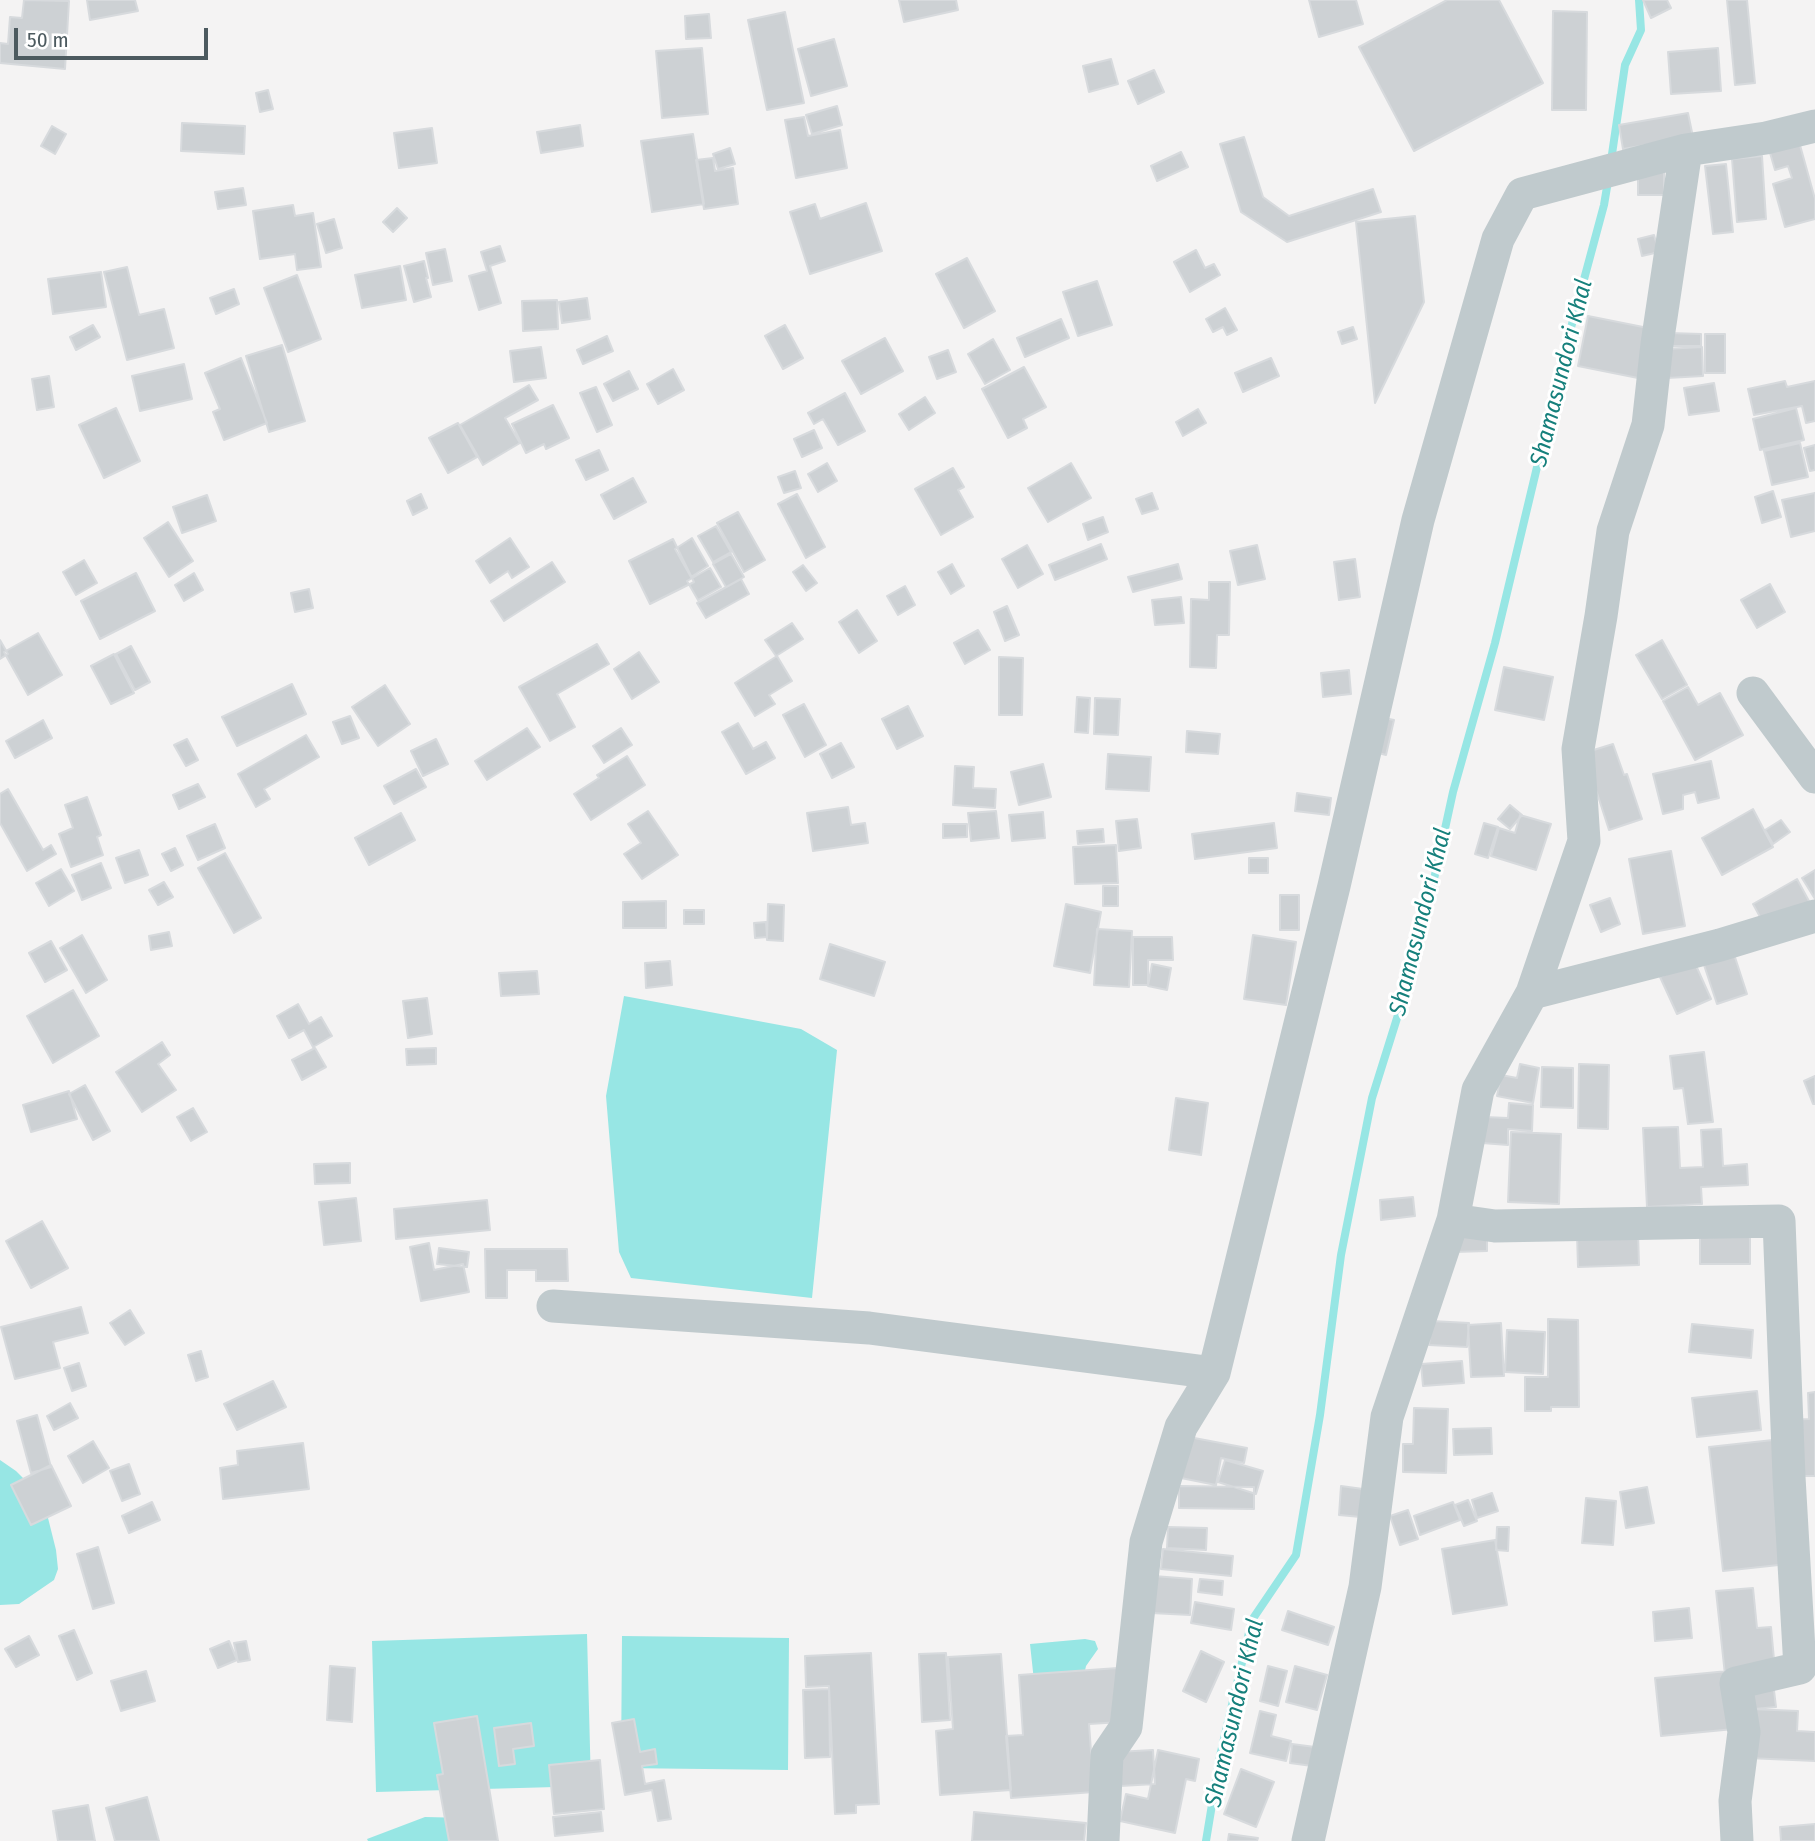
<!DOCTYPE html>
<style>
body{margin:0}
#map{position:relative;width:1815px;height:1841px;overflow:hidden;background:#f4f3f3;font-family:"Fira Sans Condensed",sans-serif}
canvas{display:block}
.scale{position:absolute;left:14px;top:28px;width:194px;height:32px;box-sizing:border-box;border:4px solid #4c5a5f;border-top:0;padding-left:9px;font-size:21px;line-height:24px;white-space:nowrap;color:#4c5a5f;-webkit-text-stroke:5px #fff;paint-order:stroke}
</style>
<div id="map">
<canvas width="1815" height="1841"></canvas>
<div class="scale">50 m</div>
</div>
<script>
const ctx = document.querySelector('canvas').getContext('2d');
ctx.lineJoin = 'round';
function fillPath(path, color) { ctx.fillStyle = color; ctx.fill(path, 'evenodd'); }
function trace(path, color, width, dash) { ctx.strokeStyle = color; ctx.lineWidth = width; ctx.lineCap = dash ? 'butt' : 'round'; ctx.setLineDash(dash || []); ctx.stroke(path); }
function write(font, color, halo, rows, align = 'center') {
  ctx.font = font + ' "Fira Sans Condensed",sans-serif'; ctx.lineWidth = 6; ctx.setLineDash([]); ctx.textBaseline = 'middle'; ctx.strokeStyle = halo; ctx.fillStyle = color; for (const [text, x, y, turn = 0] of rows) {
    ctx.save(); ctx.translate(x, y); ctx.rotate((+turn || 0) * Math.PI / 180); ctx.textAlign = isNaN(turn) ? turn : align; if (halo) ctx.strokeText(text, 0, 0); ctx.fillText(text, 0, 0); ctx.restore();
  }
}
fillPath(new Path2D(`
 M624,996L801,1029L837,1050L812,1298L631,1278L619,1252L606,1096Z
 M0,1460L16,1471L43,1498L56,1550L58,1569L54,1580L19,1604L0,1605Z
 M587,1634L591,1786L376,1792L372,1641Z
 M622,1636L789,1638L788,1770L621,1768Z
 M1085,1639L1095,1641L1098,1649L1086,1666L1084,1675L1034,1681L1030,1644Z
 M425,1817L467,1818L475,1841H368L367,1839Z`), '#97e6e4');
trace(new Path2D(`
 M1611,161L1625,65L1641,30L1639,0
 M1206,1841L1220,1756L1252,1620L1296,1555L1320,1415L1341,1255L1372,1098L1419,948L1453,792L1495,643L1565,350L1604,205L1608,181`), '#97e6e4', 8);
const building = new Path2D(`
 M24,0L69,1L65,69L0,63V43L8,44L10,17L22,18Z
 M87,0H135L138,11L90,20Z
 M899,0H956L958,10L904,22Z
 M1309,0H1356L1363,24L1319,37Z
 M1447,0H1499L1543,83L1414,151L1359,47Z
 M1643,0H1667L1671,8L1651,18Z
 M1727,0H1747L1755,83L1735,85Z
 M1553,11L1587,12L1586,110H1552Z
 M785,12L804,103L767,110L748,20Z
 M709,14L711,38L686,39L685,16Z
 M834,39L847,86L811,96L798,49Z
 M702,48L708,114L662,118L656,51Z
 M1718,48L1721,91L1671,94L1668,52Z
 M1111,59L1118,84L1089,92L1083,66Z
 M1154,70L1164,92L1138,104L1128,81Z
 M268,90L273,109L260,112L256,93Z
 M837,106L842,125L812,134L806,115Z
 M1688,113L1693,137L1623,149L1619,125Z
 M804,117L808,136L840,130L847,168L796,178L785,120Z
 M182,123L245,126L244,154L181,151Z
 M580,125L583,146L541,153L537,132Z
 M52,126L66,134L55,154L41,146Z
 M432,128L437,163L399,168L394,133Z
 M693,134L704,204L652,212L641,141Z
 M1244,137L1263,197L1289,216L1373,189L1381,212L1287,242L1241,212L1220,144Z
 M1798,138L1815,199V219L1785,227L1773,184L1792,178L1788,166L1775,170L1768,146Z
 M730,148L735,164L718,169L713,154Z
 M1181,152L1188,167L1157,181L1151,166Z
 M1762,156L1766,219L1737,222L1732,159Z
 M713,158L715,171L733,168L738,204L704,209L696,160Z
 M1726,164L1733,232L1713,234L1705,166Z
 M1638,171L1664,172V195H1638Z
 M243,188L246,205L218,209L215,192Z
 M866,203L882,251L810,274L790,212L815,204L820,219Z
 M293,205L295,216L313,213L321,267L297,270L295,254L260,259L253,211Z
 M397,208L407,218L393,232L383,222Z
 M1415,216L1424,302L1375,403L1356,222Z
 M334,219L342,248L326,253L317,224Z
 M1654,235L1659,252L1642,256L1638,239Z
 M500,246L505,261L490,266L501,303L479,310L469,276L487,271L481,252Z
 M445,249L452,281L433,285L426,253Z
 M1196,250L1205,268L1214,264L1220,275L1190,292L1174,262Z
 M967,258L995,311L964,328L936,274Z
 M424,261L428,278H426L431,297L414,302L404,266Z
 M400,266L406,300L362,308L355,275Z
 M127,267L139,315L164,309L174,348L127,360L104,272Z
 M101,272L106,307L53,314L48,279Z
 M297,275L321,339L288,352L264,288Z
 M1097,281L1112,325L1078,336L1063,292Z
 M234,289L239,304L216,314L210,298Z
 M587,298L590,319L562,323L559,302Z
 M557,300L558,329L523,331L522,301Z
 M1225,308L1237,330L1227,335L1223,327L1213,332L1206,319Z
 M1588,316L1653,329L1643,379L1578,366Z
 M1061,319L1069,338L1025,357L1017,338Z
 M93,325L100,337L76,350L70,337Z
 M785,325L803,358L783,369L765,336Z
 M1353,327L1357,339L1342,344L1338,332Z
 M1669,333L1701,334V346H1669Z
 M1705,334H1725V373H1705Z
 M607,336L613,351L583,364L577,350Z
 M885,338L903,371L861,394L842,361Z
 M993,339L1010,370L985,384L968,354Z
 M282,345L305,421L269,432L246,356Z
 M541,347L546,378L514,382L510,351Z
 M1702,347L1703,376L1667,378L1665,349Z
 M948,350L956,372L937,379L929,357Z
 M241,358L267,423L224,440L213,412L220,409L205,373Z
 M1271,358L1279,376L1243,392L1235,373Z
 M184,364L192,399L140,411L132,376Z
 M1024,367L1046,407L1023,419L1027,428L1008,438L982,389Z
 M673,369L684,390L658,404L647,384Z
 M629,371L638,389L613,401L604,384Z
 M49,376L54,407L37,410L32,379Z
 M1785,381L1787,387L1815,381V421L1806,423L1802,406L1754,415L1748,389Z
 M1714,383L1719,411L1689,415L1684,388Z
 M529,385L538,400L505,418L520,443L483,465L460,425Z
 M596,387L612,425L597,432L580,393Z
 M845,393L865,431L838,445L823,419L814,424L808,413Z
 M925,397L935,413L909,430L899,414Z
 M553,405L569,438L546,449L544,444L526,453L512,424Z
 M116,408L140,461L104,478L79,425Z
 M1796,408L1804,440L1760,450L1753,419Z
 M1198,409L1206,423L1183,436L1176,422Z
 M458,423L477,457L448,473L429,438Z
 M814,430L822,448L802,457L794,439Z
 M1800,443L1808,477L1772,485L1764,451Z
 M1815,445V470L1810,471L1804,448Z
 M599,450L608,470L586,480L576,460Z
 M827,463L837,481L818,492L808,474Z
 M1071,463L1091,498L1048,522L1028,488Z
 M953,468L964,487L958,490L973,517L941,535L915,489Z
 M795,471L801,488L784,493L778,477Z
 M633,478L646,502L614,519L601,495Z
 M1773,491L1781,517L1762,523L1755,497Z
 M1152,493L1158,509L1142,514L1136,499Z
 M1815,493V531L1791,537L1782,500Z
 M421,494L427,508L413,515L407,501Z
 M797,494L825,547L806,558L778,504Z
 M207,495L216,521L182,533L173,507Z
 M738,512L765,560L744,572L717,523Z
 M1103,517L1108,532L1088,540L1083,524Z
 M168,522L193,561L169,577L144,538Z
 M716,526L731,552L713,562L698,536Z
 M510,538L529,567L512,578L508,571L490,583L476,561Z
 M692,538L708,566L691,577L675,549Z
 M673,539L694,582L650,604L629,561Z
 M1101,544L1107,559L1055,580L1049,565Z
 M1027,545L1043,574L1018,588L1002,559Z
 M1257,545L1265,579L1238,585L1230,551Z
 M731,554L744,577L726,587L713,564Z
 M1355,559L1360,597L1339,600L1334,562Z
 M84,560L97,583L76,595L63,572Z
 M552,562L565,582L504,621L491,601Z
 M952,564L964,586L951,594L938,572Z
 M1178,564L1182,579L1133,592L1128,577Z
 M803,565L817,583L806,591L793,572Z
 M710,568L721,587L698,600L687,581Z
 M136,573L155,611L100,639L81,601Z
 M194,573L203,590L184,601L175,585Z
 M741,579L749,594L706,618L697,603Z
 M1209,582H1230L1229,635H1217L1216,668L1190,667L1191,599L1209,600Z
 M1770,584L1785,612L1757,628L1741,600Z
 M905,586L915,605L898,615L887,596Z
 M309,589L313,608L295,612L291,593Z
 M1181,597L1184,623L1155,625L1152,600Z
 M1007,606L1019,635L1005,641L994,612Z
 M857,610L877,641L859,653L839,622Z
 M792,623L803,639L776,656L765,640Z
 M978,630L990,650L965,664L954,643Z
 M38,633L62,675L28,695L4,652Z
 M0,640L8,654L0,659Z
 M1662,640L1687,685L1662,699L1636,655Z
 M597,644L609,664L557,694L575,727L550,741L519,687Z
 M131,646L150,682L135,690L116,654Z
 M639,652L659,682L632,699L614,669Z
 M114,654L134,693L111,704L91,666Z
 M777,656L792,681L769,695L775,704L755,716L735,683Z
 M999,657L1023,658L1022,715H999Z
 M1504,667L1553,677L1544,720L1495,710Z
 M1349,670L1351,694L1323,697L1321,673Z
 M292,684L306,714L237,746L222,717Z
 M385,685L410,724L378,746L352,707Z
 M1688,687L1698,705L1720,693L1743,735L1695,760L1663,701Z
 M1077,697L1090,698L1088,733L1075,732Z
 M1095,698L1120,699L1118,735L1094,734Z
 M804,704L826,745L805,757L783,715Z
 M908,706L923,736L897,749L882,719Z
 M350,716L359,738L342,744L333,722Z
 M1375,716L1394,720L1386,755L1367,750Z
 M43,720L52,738L15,758L6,741Z
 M738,723L753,749L766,742L775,758L746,774L722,732Z
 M527,728L540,747L487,780L475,761Z
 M621,728L632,745L604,763L593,746Z
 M1187,731L1220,734L1218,754L1186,752Z
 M306,735L319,757L264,789L270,799L256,807L238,774Z
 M187,739L198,760L186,766L174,745Z
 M436,739L448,764L423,776L411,751Z
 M841,743L854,767L832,778L820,754Z
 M1613,744L1624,775L1627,774L1642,819L1609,830L1584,753Z
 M1108,754L1151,757L1149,791L1106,789Z
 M627,756L645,785L591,820L574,794L599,778L597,775Z
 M1711,761L1719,798L1698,803L1695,792L1683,795V809L1663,814L1653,774Z
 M1043,764L1051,797L1019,805L1011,772Z
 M955,766L974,767L973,788L996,789L995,808L953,805Z
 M416,769L426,787L394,804L384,786Z
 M198,784L205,797L179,809L173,795Z
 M8,789L43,850L51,845L56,854L27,871L0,823V794Z
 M1297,793L1331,798L1329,815L1295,811Z
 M87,797L101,835L97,837L103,855L71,867L59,834L73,828L65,805Z
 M1510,805L1522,815L1510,829L1498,819Z
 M848,807L851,825L865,823L868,843L813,851L807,813Z
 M1753,809L1773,847L1722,875L1702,838Z
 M648,811L678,855L642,879L624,854L641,843L628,824Z
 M996,811L999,838L971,841L968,813Z
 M1043,812L1045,838L1012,841L1009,815Z
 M401,813L415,840L369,865L355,838Z
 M1520,815L1551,824L1536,870L1491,856L1499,828L1515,833Z
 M1137,819L1141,848L1119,851L1116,821Z
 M1781,820L1790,832L1773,844L1765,830Z
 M1274,823L1277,848L1195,859L1192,834Z
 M1484,823L1498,827L1488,858L1475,854Z
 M215,824L225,848L198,860L187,836Z
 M943,824H967V837L943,838Z
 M1103,829L1104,842L1078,844L1077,831Z
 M1116,845L1118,883L1075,884L1073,847Z
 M175,848L183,865L171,871L162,854Z
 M139,850L148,875L125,883L116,858Z
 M1671,851L1685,926L1643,934L1629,859Z
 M225,853L261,918L234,933L198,868Z
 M1249,858H1268V873H1249Z
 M101,863L111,888L82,900L72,875Z
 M61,869L74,891L49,906L36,883Z
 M1815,870V899L1802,878Z
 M1797,879L1815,912L1771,937L1753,904Z
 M164,882L173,897L158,905L149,890Z
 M1103,886H1118V906H1103Z
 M1280,895H1299V930H1280Z
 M1610,898L1620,924L1601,932L1590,905Z
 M666,901V928H623V902Z
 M768,904L784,905L783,941L767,940Z
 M1066,904L1101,912L1090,973L1054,966Z
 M684,910H704V924H684Z
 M766,922L767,937L755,938L754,923Z
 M1097,929L1132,931L1129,987L1094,985Z
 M169,932L172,946L151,950L149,936Z
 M82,935L107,980L86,993L60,948Z
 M1253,935L1296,942L1286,1005L1244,999Z
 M1133,937H1172L1173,960H1148V985H1133Z
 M51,941L67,970L45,982L29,953Z
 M830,944L885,962L874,996L820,979Z
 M1732,948L1747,994L1717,1004L1702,959Z
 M670,961L672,985L646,988L645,963Z
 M1694,961L1711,999L1677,1014L1660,977Z
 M1152,964L1171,968L1167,990L1148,986Z
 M537,971L539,994L501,996L499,973Z
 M73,990L99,1036L53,1063L27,1016Z
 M427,998L432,1034L408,1038L403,1001Z
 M298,1004L309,1024L321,1017L332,1036L313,1047L304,1030L289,1038L277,1016Z
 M162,1042L170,1055L158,1064L176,1090L142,1112L116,1072Z
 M315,1048L326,1067L302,1080L292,1060Z
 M436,1048V1064L407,1065L406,1049Z
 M1704,1052L1713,1122L1688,1124L1683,1088L1674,1089L1670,1056Z
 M1520,1064L1539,1068L1533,1103L1497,1096L1501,1075L1517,1078Z
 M1579,1064L1609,1065L1608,1129L1578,1128Z
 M1542,1067L1573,1068V1108L1541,1107Z
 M1815,1076V1104H1813L1804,1081Z
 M85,1085L110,1131L93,1140L69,1094Z
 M69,1091L77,1119L31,1132L23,1105Z
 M1176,1098L1208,1103L1201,1155L1169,1150Z
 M1509,1103L1533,1105L1532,1131L1508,1129V1145L1482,1143L1484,1117L1508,1118Z
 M193,1108L207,1132L191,1141L177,1117Z
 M1678,1127L1680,1168L1703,1167L1701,1130L1721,1129L1723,1166L1747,1164L1748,1185L1701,1187L1702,1204L1647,1207L1643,1128Z
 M1511,1132L1561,1134L1559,1204L1508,1202Z
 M350,1163V1183L315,1184L314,1164Z
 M1413,1197L1415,1216L1381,1220L1380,1200Z
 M356,1198L361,1241L324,1245L319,1202Z
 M487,1200L490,1230L396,1239L394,1209Z
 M42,1221L68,1268L31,1288L6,1241Z
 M1750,1225V1264H1700V1226Z
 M1638,1232L1639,1265L1578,1267L1577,1234Z
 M1487,1234V1251L1454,1252V1235Z
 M429,1243L434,1270L463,1264L469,1292L421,1301L410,1247Z
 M439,1248L469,1252L467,1267L437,1264Z
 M485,1249H567L568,1281H536V1270H507V1298H486Z
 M81,1307L88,1333L53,1342L60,1368L15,1379L1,1327Z
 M130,1310L144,1333L125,1345L110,1323Z
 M1548,1319L1578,1320L1579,1407H1551V1411H1525V1377H1548Z
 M1431,1321L1469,1323L1467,1347L1429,1345Z
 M1501,1323L1504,1376L1471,1377L1468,1325Z
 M1692,1324L1753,1330L1751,1358L1689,1352Z
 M1507,1330L1545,1332L1543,1374L1505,1372Z
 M201,1351L208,1377L196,1381L188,1355Z
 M1462,1361L1464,1383L1423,1386L1421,1364Z
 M79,1363L86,1386L72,1391L64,1368Z
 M273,1381L286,1407L237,1430L224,1404Z
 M1757,1391L1761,1430L1697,1437L1692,1398Z
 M1815,1392V1476H1794L1779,1420L1809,1419L1808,1393Z
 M70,1403L78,1418L54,1430L47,1416Z
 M1414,1408L1448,1409L1446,1473L1403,1472V1444H1413Z
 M37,1415L51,1467L31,1473L17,1421Z
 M1491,1428L1492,1454L1454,1455L1453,1429Z
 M1189,1437L1247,1448L1244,1463L1221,1458L1216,1485L1181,1478Z
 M1773,1440L1788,1564L1723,1571L1709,1447Z
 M93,1441L109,1468L83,1483L68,1456Z
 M303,1443L309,1489L223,1499L220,1468L238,1465L237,1451Z
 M1225,1460L1263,1471L1256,1494L1218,1482Z
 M129,1464L140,1494L122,1501L110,1471Z
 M51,1465L71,1506L31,1525L11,1485Z
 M1179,1486L1254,1487V1509L1179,1508Z
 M1341,1486L1363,1489L1361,1517L1339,1515Z
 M1647,1487L1654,1523L1626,1528L1620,1492Z
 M1492,1493L1498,1511L1477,1518L1472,1500Z
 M1586,1498L1616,1501L1613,1545L1582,1543Z
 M1468,1500L1477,1521L1464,1526L1455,1505Z
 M152,1502L160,1520L129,1533L122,1516Z
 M1453,1502L1460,1520L1420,1535L1414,1516Z
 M1408,1510L1418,1539L1400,1545L1390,1516Z
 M1168,1527L1207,1528L1206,1550L1167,1548Z
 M1497,1527H1509L1508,1551L1496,1550Z
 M1495,1540L1507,1605L1453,1614L1442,1549Z
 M98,1547L114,1603L93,1609L77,1554Z
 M1163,1549L1233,1556L1231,1576L1161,1569Z
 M1154,1576L1192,1579L1190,1615L1151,1613Z
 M1200,1579L1223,1581L1222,1595L1198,1592Z
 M1753,1588L1757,1628L1771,1627L1775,1670L1725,1675L1716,1591Z
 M1195,1602L1234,1609L1231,1630L1191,1623Z
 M1689,1608L1692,1638L1655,1641L1653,1612Z
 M1288,1611L1334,1627L1328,1645L1282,1630Z
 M74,1630L92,1673L77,1680L59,1636Z
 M29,1636L39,1655L16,1667L5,1649Z
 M229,1641L237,1660L218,1668L210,1649Z
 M246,1641L250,1660L238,1662L234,1643Z
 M1201,1651L1224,1662L1206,1702L1183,1691Z
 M871,1653L879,1804L856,1805V1813L835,1814L829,1686L806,1687L805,1656Z
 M946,1653L950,1720L922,1722L919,1654Z
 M1001,1654L1011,1790L940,1795L936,1731L953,1729L948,1657Z
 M330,1666L355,1668L352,1722L327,1720Z
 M1268,1666L1287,1671L1278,1706L1260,1701Z
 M1295,1666L1327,1675L1317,1710L1286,1702Z
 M1118,1668L1122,1722L1089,1724L1094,1792L1011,1798L1006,1736L1023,1735L1019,1675Z
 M146,1671L155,1701L121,1711L111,1681Z
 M1728,1671L1734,1729L1661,1736L1655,1678Z
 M1773,1682L1776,1707L1744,1710L1740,1686Z
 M829,1689L830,1757L805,1758L803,1690Z
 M1751,1709L1798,1711L1797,1731L1815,1732V1761L1748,1758Z
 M1260,1711L1276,1715L1271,1736L1291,1741L1286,1761L1250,1753Z
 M477,1716L498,1841H449L437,1775L443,1774L434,1723Z
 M634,1719L640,1752L655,1749L657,1764L642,1766L645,1784L664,1780L671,1819L658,1821L652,1790L625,1795L612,1723Z
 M531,1723L534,1746L513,1749L515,1764L499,1766L494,1728Z
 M1292,1744L1315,1747L1312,1766L1290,1763Z
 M1153,1750L1155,1784L1120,1786L1117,1752Z
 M1158,1750L1199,1759L1195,1781L1186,1779L1175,1833L1120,1821L1126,1794L1148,1799Z
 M600,1760L604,1809L554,1814L549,1765Z
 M1241,1769L1274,1782L1256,1827L1224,1814Z
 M147,1797L159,1841H115L106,1808Z
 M88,1805L95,1841H58L53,1811Z
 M601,1812L603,1831L555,1836L553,1817Z
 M974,1812L1086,1823L1084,1841H972Z
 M1815,1824V1841H1781L1780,1827Z
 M1229,1834L1258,1838L1257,1841H1228Z`);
fillPath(building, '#cdd1d4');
trace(building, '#d7dadd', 2);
trace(new Path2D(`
 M1686,150L1766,138L1815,126
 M1753,693L1815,777
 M1532,993L1720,945L1815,916
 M1453,1220L1495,1226L1779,1221L1789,1477L1800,1668L1736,1683L1744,1732L1735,1801L1737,1841
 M553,1306L869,1328L1214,1373
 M1103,1841L1107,1755L1126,1727L1146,1542L1181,1427L1214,1373L1334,886L1418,520L1498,239L1522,194L1686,150L1657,344L1648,425L1613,531L1601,616L1578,749L1584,841L1532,993L1478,1090L1453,1220L1387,1417L1365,1587L1308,1841`), '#c0cacd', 33);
write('italic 24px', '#16807c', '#fff', [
 ["Shamasundori Khal",1562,373,-76],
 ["Shamasundori Khal",1421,922,-76],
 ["Shamasundori Khal",1235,1713,-77]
]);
</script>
